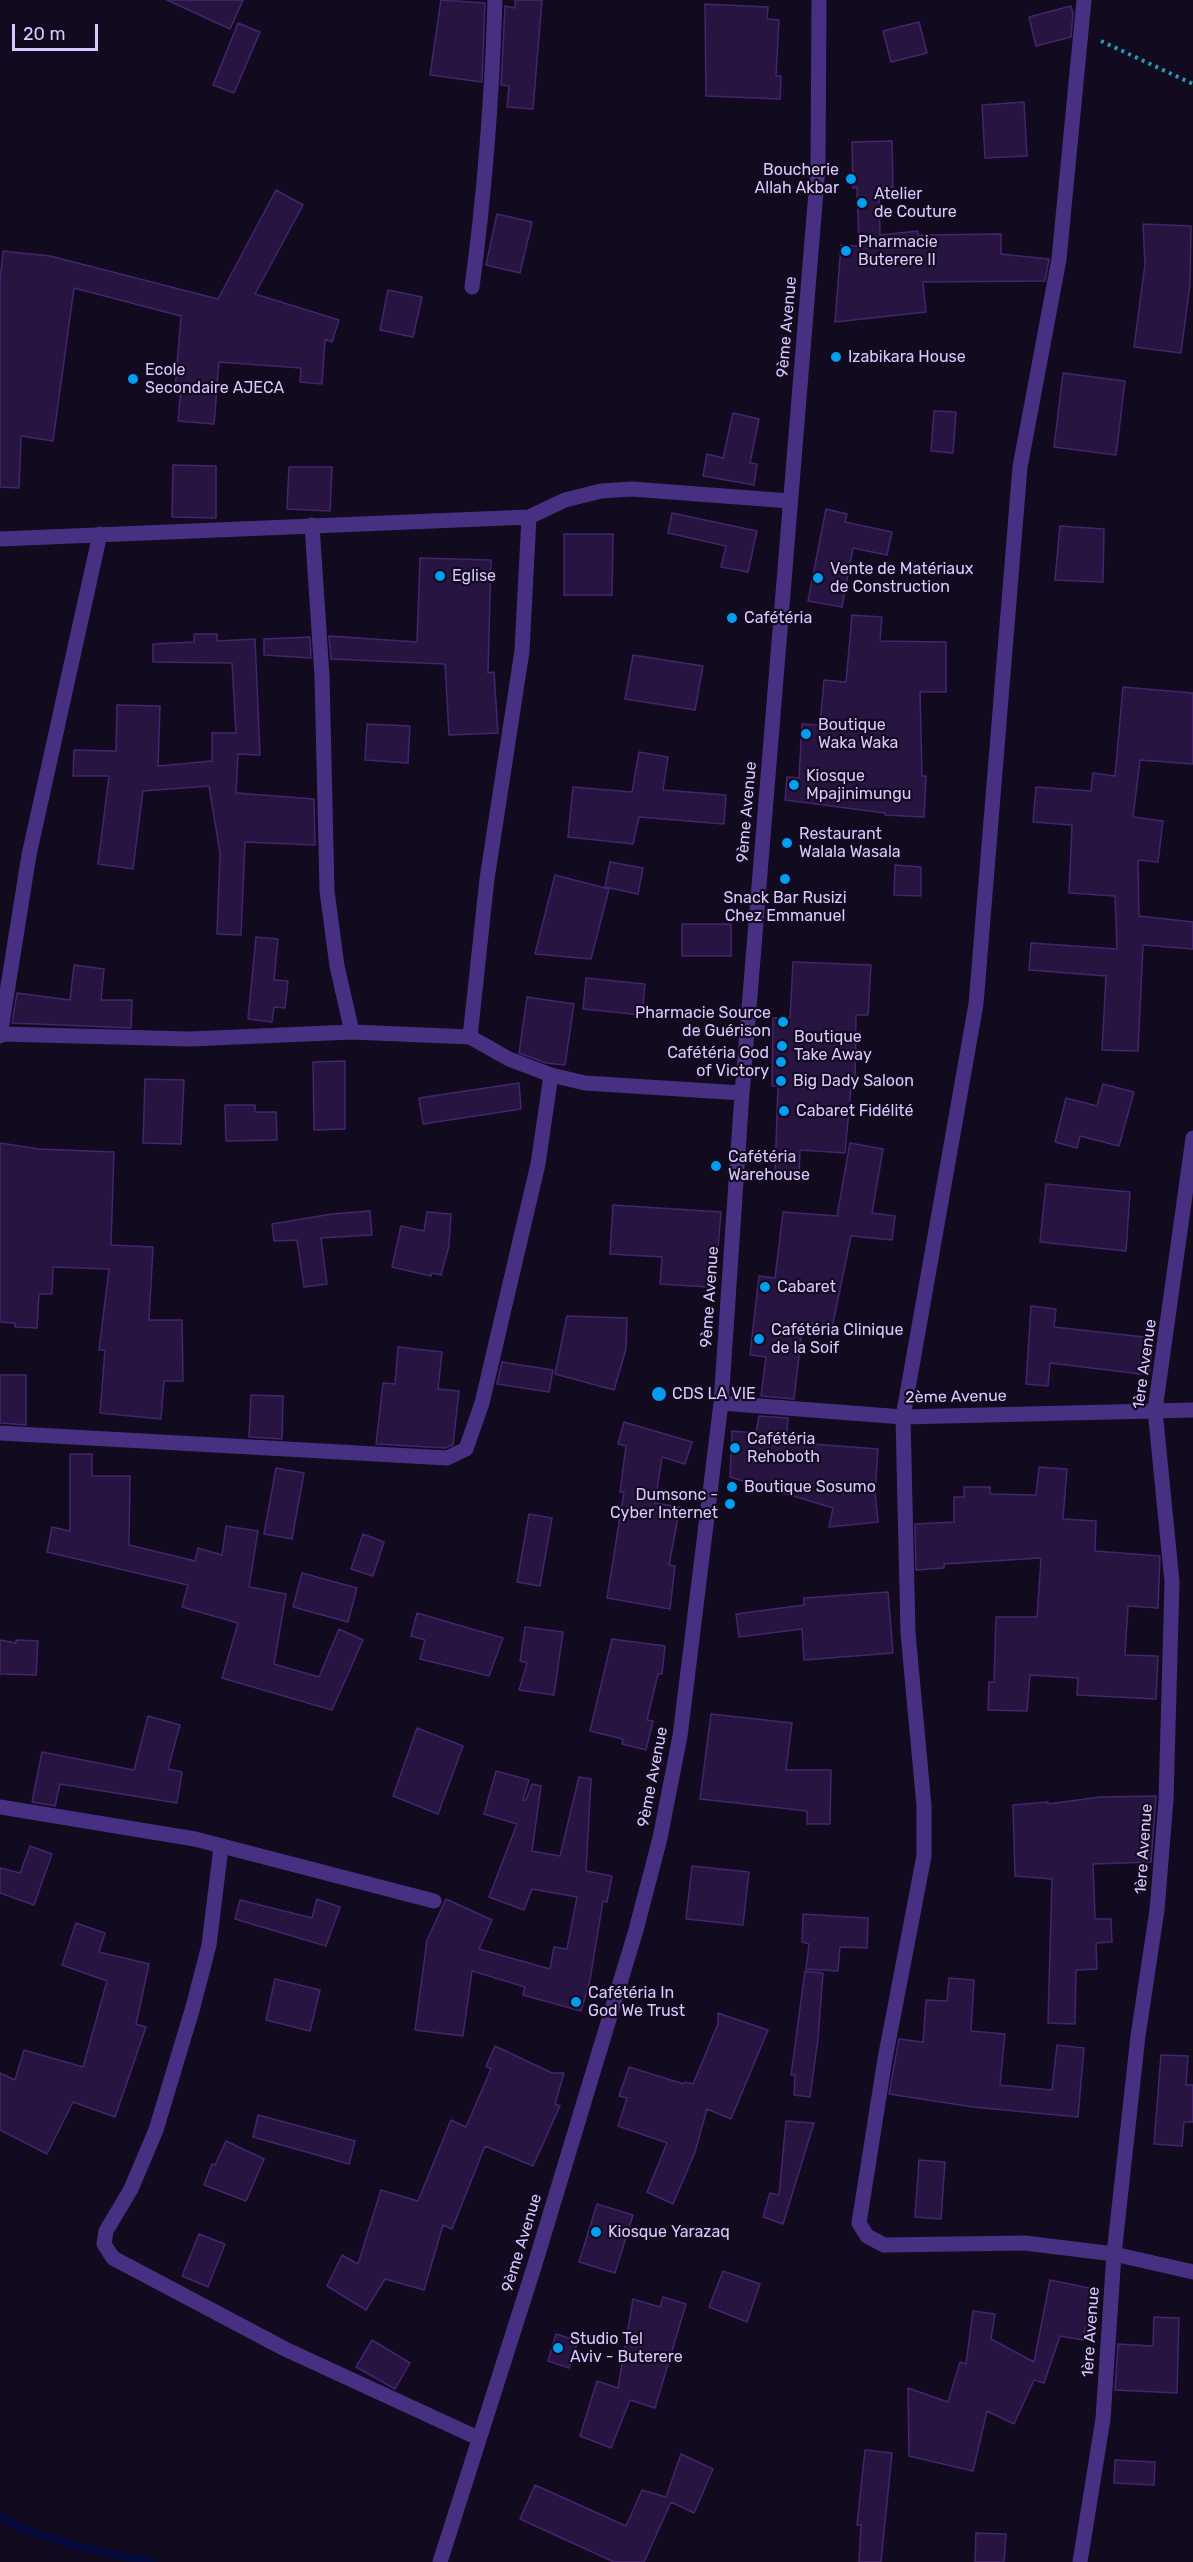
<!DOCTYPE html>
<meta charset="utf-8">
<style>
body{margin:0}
#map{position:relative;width:1193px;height:2562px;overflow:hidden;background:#120a1e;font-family:Rubik,sans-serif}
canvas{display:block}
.scale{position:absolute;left:12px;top:24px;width:86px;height:27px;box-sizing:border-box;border:3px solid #dbc7ff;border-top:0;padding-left:8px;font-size:18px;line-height:21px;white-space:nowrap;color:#dbc7ff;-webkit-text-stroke:4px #120a1e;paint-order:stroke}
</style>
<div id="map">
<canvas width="1193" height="2562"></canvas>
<div class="scale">20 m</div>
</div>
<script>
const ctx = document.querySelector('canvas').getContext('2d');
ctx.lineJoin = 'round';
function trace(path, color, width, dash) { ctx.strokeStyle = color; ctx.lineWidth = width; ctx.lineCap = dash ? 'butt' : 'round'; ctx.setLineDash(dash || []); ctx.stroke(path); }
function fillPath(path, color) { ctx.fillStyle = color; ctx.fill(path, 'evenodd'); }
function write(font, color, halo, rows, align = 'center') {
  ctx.font = font + ' Rubik,sans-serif'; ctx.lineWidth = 4.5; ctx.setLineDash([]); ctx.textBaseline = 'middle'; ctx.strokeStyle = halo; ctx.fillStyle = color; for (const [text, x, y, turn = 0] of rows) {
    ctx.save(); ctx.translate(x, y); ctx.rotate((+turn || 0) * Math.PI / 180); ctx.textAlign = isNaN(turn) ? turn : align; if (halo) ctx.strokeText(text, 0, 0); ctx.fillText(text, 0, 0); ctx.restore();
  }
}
trace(new Path2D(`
 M0,2516L18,2527L75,2546L152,2562`), '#040b3c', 8);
const building = new Path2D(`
 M167,0H243L230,29Z
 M441,0L485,3L482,82L430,75Z
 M515,0H542L533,109L507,107L509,86L501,85L505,6L515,8Z
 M705,4L768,7L767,19L779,20L776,76H781L780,99L706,96Z
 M1071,6L1073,14L1071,37L1036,46L1029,17Z
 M919,22L927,53L891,62L883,31Z
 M238,23L260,32L234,93L213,85Z
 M1024,102L1027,156L985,158L982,105Z
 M892,141L893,187H879L880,235L918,231V235L1001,234V254L1049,259L1045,281L923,282L926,312L835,322L841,245L859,246L857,187L853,188L852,142Z
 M276,190L303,205L255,294L339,320L332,342L325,339L322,384L300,382L301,368L219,362L214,424L178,421L181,389H175L181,316L74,288L53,441L21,436L19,488L0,487V281L3,251L50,256L218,299Z
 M497,214L532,222L520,273L486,265Z
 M1143,224L1191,226L1190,284L1181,353L1134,347L1145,264Z
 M388,290L422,297L413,337L380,330Z
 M1063,373L1125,381L1116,455L1054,447Z
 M934,411L956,412L953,453L931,451Z
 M733,413L759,419L750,463L757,464L754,485L703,476L707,454L723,458Z
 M173,465L216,466V518L172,517Z
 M289,467H332L330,511L287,509Z
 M826,509L847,514L845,522L892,532L887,555L853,548L842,607L808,601Z
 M672,513L757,531L748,572L721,567L726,546L668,533Z
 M1060,526L1104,529L1103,582L1055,580Z
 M564,534H613L612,595H564Z
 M420,558L491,560L488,673L494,672L498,733L449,735L445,664L331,659L329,636L417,642Z
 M852,615L882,617L880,641L946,642V692H920L922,776H926L924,817L885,815V813L785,800L787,777L799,778L802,724L820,725L824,680L846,682Z
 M194,634H217V641L255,639L260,755L238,754L236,793L314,799L315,845L245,842L241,935L217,934L220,853L209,786L143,791L133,869L98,864L109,776H73L74,750L116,751L117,705L160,706L158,766L212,761V733H236L232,663L153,662V644L194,642Z
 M310,637L311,658L264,655V639Z
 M633,655L703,666L695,710L625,699Z
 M1123,687L1193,693V764L1140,760L1133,817L1163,821L1158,862L1138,860L1139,916L1193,922V949L1143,945L1138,1051L1102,1050L1106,976L1029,970L1031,943L1117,949L1115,896L1069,893L1072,825L1033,822L1036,787L1091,791L1093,773L1115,776Z
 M367,724L410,726L408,763L365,760Z
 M639,752L668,757L663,790L726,795L724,824L639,817L633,844L568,837L573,787L632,792Z
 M610,862L643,868L638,894L605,887Z
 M895,865L921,867V896L894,895Z
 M555,875L609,889L591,959L535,954Z
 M682,924H731V956H682Z
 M256,937L278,939L274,980L288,981L285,1008L274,1007L272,1022L248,1019Z
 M793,962L871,965L868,1015H856L855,1087H851L845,1153L800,1150L799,1175L775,1174L778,1086H772L773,1018H790Z
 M74,965L104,969L101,1000H132L131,1028L12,1023L17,993L70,1000Z
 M586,978L645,984L642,1015L583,1009Z
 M527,997L574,1004L565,1065L546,1063L519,1053Z
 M345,1061V1129L314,1130L313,1062Z
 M145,1079L184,1080L181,1144L143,1143Z
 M519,1083L521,1109L423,1124L419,1098Z
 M1103,1084L1134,1092L1119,1146L1080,1136L1077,1148L1055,1142L1066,1098L1097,1106Z
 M225,1105H255V1112H276L277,1140L226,1141Z
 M0,1143L39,1149L114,1152L111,1245L153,1247L149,1320H182L183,1381H164L161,1419L100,1413L105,1350H99L109,1269L53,1267L52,1294H39L37,1328L15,1327V1323L0,1322Z
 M850,1143L883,1149L872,1213L895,1216L892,1240L851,1236L832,1328L803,1322L794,1399L761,1396L766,1357L750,1355L759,1276L775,1278L783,1212L837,1216Z
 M1046,1184L1130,1192L1126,1251L1040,1242Z
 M613,1205L721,1212L718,1248L711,1247L708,1287L660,1284L662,1257L610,1254Z
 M370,1211L372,1235L321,1238L327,1284L304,1287L297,1240L274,1241L272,1224L332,1214Z
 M427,1212L451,1214L449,1246L441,1275L432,1273L431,1276L392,1267L401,1226L424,1231Z
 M1031,1306L1056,1309L1054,1327L1153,1338L1149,1375L1050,1363L1048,1386L1026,1384Z
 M567,1316L627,1318L626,1349L614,1390L555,1374Z
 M398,1347L442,1352L438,1389L459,1391L453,1445L445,1448L376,1444L383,1383L395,1384Z
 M502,1362L553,1370L549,1392L497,1384Z
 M0,1375H26V1425L0,1423Z
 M251,1395L283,1396L282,1439L249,1437Z
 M759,1416L788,1418L786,1442L878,1449L875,1492L878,1522L829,1527L833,1508L730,1477L732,1431L756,1433Z
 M624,1422L692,1442L685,1464L662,1457L655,1503L680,1507L669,1565L675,1566L670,1609L607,1598L624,1492H620L626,1446L618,1444Z
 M70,1454H92V1476H130L129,1545L195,1561L198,1548L222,1555L226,1526L258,1531L249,1587L286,1594L274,1664L319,1677L339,1629L363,1640L332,1710L222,1678L238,1623L182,1607L188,1585L47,1552L52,1527L70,1531Z
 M1039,1467L1067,1469L1063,1519L1096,1521L1095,1551L1160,1556L1158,1608L1128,1606L1125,1655L1158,1656L1156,1699L1077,1695L1078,1678L1030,1675L1027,1711L988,1710L989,1682H994L996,1617H1037L1041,1558L944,1564V1568L916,1570L915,1524L954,1522V1497H964V1487H990V1494L1036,1495Z
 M276,1468L304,1473L292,1539L264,1534Z
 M529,1514L552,1518L540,1586L517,1582Z
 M363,1534L384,1542L373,1576L351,1569Z
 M302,1573L357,1588L348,1622L293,1607Z
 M888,1592L893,1653L804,1660L802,1629L739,1637L736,1614L804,1605V1598Z
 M417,1613L503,1638L489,1676L420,1659L425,1640L411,1636Z
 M525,1627L563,1632L554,1695L519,1690L527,1663L520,1661Z
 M612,1639L665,1646L662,1674H658L647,1720L653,1721L646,1750L622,1744L623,1739L590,1731Z
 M0,1640L16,1643V1640L38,1641L36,1675L0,1674Z
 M711,1714L792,1723L786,1770H831L830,1824H807V1811L700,1799Z
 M148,1716L180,1725L168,1769L182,1772L177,1803L60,1784L55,1806L32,1802L42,1752L134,1770Z
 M417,1728L463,1746L438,1814L393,1796Z
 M496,1771L529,1780L523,1800H526L532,1784L541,1786L532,1851L560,1856L579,1777L591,1779L586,1871L612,1876L607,1902L603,1901L590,1980L581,2011L523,1995L525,1987L472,1971L463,2036L415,2030L427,1940L446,1899L492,1920L479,1949L550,1969L554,1947L567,1949L577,1897L532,1889L524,1910L489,1897L517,1824L484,1814Z
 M1156,1796L1151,1862L1093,1864L1095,1919H1111L1112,1942L1096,1943L1097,1969L1076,1970L1075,2024L1048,2023L1052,1879L1015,1876L1013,1805L1048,1802V1804L1100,1797Z
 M30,1846L52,1854L34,1905L0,1893V1868L20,1873Z
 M692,1866L749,1872L743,1925L686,1919Z
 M317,1899L340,1907L326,1946L235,1919L240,1900L312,1918Z
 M803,1914L868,1918L867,1948L840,1947L838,1971L806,1969L809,1944L802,1942Z
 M76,1923L105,1933L99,1952L149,1964L136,2024L146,2027L115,2117L73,2102L47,2154L0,2130V2073L15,2080L24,2050L83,2067L107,1981L62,1965Z
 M805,1971L823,1973L818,2039L810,2097L794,2095L795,2075H791Z
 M949,1978L974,1980L971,2031L1005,2034L1000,2085L1052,2090L1057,2045L1084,2048L1078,2117L973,2107L889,2094L899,2039L923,2042L926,2000L947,2001Z
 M275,1979L320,1990L310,2031L266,2020Z
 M718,2013L768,2030L731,2119L707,2109L695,2152L673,2204L647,2192L667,2143L618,2126L627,2098L619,2096L629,2067L684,2084L685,2082L693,2084L718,2024Z
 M495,2046L552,2073H564L555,2104L560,2106L533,2166L485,2146L452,2229L443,2225L424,2290L385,2279L366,2310L327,2286L342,2255L358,2264L381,2190L418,2201L451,2120L466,2127L491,2069L486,2066Z
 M1161,2055L1188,2056L1186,2085H1193V2122H1184L1182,2146L1154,2144Z
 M258,2115L355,2141L349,2164L253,2137Z
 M786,2121L814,2123L783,2224L763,2217L770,2193L779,2195Z
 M226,2141L264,2159L246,2201L204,2185L212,2164L215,2165Z
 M919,2160L945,2162L941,2219L915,2217Z
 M597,2204L633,2215L615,2273L579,2262Z
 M199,2234L225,2244L208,2287L182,2276Z
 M723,2271L760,2284L747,2322L709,2307Z
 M1050,2280L1094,2289L1083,2340L1060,2336L1044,2383L1034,2380L1014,2424L987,2411L973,2471L909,2456L908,2388L948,2402L960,2362L966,2364L973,2311L995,2314L991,2339L1034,2362Z
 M663,2297L686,2304L655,2408L630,2400L611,2448L580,2436L597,2381L618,2388L633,2299L660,2307Z
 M1154,2317L1179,2318L1177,2393L1115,2390L1118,2344L1153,2346Z
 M556,2334L578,2341L569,2368L548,2361Z
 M372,2340L410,2363L395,2389L356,2367Z
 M865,2450L892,2453L881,2562H859L861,2525H857Z
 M681,2454L713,2469L694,2513L671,2502L644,2562H614L520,2519L535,2485L626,2526L642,2490L666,2497Z
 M1115,2460L1155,2462L1154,2485L1114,2483Z
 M976,2533L1006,2534L1004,2562H975Z`);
fillPath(building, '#281441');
trace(building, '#45246f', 1.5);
trace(new Path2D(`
 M1101,41L1193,84`), '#219cb8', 4, [3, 4.5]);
trace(new Path2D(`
 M1084,0L1059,259L1020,467L976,1004L903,1417L908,1633L924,1806V1856L885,2059L859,2223L867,2236L884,2245L1025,2243L1114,2254L1193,2272
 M472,287C485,191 492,97 495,0
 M312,525L322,676L327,891L337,966L352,1032
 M0,539L529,517L565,500L601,491L632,489L790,501
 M1,1034L190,1039L352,1032L470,1037L509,1059L551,1075L585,1083L742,1093
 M0,1036L29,855L100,534
 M470,1037L487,879L522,651L529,517
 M721,1403L903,1417L1193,1410
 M0,1433L447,1458L466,1449L482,1403L538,1164L551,1075
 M0,1807L195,1839L434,1901
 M221,1847L209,1945L193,2007L156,2130L131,2189L106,2231L104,2244L113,2258L285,2349L478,2438
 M440,2562L535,2264L636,1930L660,1838L680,1736L721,1403L742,1093L818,167L819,0
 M1080,2562L1103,2419L1114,2254L1138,2036L1157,1910L1166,1800L1172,1582L1155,1410L1193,1138`), '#473082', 15);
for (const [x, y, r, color] of [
 [851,179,6,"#009df2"],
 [862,203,6,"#009df2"],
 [846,251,6,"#009df2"],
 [836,357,6,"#009df2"],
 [133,379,6,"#009df2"],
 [440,576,6,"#009df2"],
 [818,578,6,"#009df2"],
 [732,618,6,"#009df2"],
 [806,734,6,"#009df2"],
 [794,785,6,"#009df2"],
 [787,843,6,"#009df2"],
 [785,879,6,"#009df2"],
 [783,1022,6,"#009df2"],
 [782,1046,6,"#009df2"],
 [781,1062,6,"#009df2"],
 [781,1081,6,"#009df2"],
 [784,1111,6,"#009df2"],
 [716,1166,6,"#009df2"],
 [765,1287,6,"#009df2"],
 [759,1339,6,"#009df2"],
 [659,1394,8,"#009df2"],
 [735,1448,6,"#009df2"],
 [732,1487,6,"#009df2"],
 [730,1504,6,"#009df2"],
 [576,2002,6,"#009df2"],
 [596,2232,6,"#009df2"],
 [558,2348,6,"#009df2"]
]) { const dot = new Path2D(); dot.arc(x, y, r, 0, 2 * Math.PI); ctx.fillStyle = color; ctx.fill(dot); trace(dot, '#120a1e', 2); }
write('16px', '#dbc7ff', '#120a1e', [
 ["Boucherie",839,170,"right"],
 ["Allah Akbar",839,188,"right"],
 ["Atelier",874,194],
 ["de Couture",874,212],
 ["Pharmacie",858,242],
 ["Buterere II",858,260],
 ["Izabikara House",848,357],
 ["Ecole",145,370],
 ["Secondaire AJECA",145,388],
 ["Vente de Matériaux",830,569],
 ["de Construction",830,587],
 ["Eglise",452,576],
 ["Cafétéria",744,618],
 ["Boutique",818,725],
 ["Waka Waka",818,743],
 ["Kiosque",806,776],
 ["Mpajinimungu",806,794],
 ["Restaurant",799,834],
 ["Walala Wasala",799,852],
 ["Snack Bar Rusizi",785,898,"center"],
 ["Chez Emmanuel",785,916,"center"],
 ["Pharmacie Source",771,1013,"right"],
 ["de Guérison",771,1031,"right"],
 ["Boutique",794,1037],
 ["Take Away",794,1055],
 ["Cafétéria God",769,1053,"right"],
 ["of Victory",769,1071,"right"],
 ["Big Dady Saloon",793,1081],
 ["Cabaret Fidélité",796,1111],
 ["Cafétéria",728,1157],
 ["Warehouse",728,1175],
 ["Cabaret",777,1287],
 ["Cafétéria Clinique",771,1330],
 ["de la Soif",771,1348],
 ["CDS LA VIE",672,1394],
 ["Cafétéria",747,1439],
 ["Rehoboth",747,1457],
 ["Boutique Sosumo",744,1487],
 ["Dumsonc -",718,1495,"right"],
 ["Cyber Internet",718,1513,"right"],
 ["Cafétéria In",588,1993],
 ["God We Trust",588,2011],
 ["Kiosque Yarazaq",608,2232],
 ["Studio Tel",570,2339],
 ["Aviv - Buterere",570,2357]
], 'left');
write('16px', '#dbc7ff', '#120a1e', [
 ["9ème Avenue",787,327,-85],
 ["9ème Avenue",747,812,-85],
 ["9ème Avenue",710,1297,-86],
 ["1ère Avenue",1145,1364,-82],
 ["2ème Avenue",956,1397,-1],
 ["9ème Avenue",653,1777,-79],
 ["1ère Avenue",1144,1849,-86],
 ["9ème Avenue",522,2243,-73],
 ["1ère Avenue",1091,2332,-86]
]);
</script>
